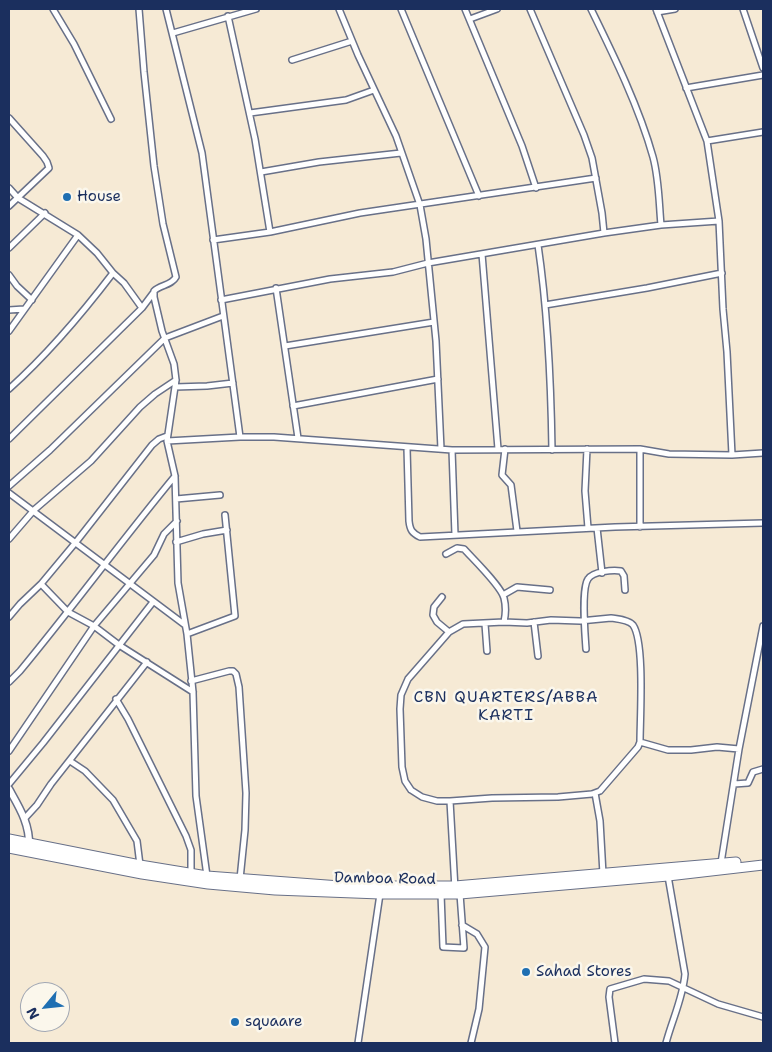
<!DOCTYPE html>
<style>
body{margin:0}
#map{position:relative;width:772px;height:1052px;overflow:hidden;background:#f6ead5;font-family:"Shantell Sans",sans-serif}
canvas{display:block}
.frame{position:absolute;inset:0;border:10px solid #1b2f5e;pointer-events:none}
.north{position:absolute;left:20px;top:982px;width:50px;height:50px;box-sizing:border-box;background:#fbf7ec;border:1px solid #a1a7b3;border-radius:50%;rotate:242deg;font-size:14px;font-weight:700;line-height:20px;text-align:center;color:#1b2f5e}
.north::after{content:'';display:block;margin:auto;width:18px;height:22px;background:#1f6fb2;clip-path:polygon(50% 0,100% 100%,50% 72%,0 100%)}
</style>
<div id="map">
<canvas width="772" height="1052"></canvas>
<div class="frame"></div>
<div class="north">N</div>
</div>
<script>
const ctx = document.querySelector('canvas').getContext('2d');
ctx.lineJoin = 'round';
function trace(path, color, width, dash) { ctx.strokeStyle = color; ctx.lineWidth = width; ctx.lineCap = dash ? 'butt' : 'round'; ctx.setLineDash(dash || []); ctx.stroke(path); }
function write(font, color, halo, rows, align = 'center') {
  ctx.font = font + ' "Shantell Sans",sans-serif'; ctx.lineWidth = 5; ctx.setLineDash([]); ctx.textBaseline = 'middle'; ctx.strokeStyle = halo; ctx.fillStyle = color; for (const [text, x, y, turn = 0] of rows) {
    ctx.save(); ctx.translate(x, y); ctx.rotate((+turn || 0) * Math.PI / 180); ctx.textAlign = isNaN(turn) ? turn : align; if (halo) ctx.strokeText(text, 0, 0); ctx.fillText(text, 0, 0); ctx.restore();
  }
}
const minor = new Path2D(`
 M53,9L74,44L111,119
 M139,9L144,72L154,166L163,224L176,277C172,285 160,285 154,291V297L162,331L174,364L176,380L167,441L175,476L178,583L187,634L193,692L196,796L207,876
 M166,9L202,153L240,437
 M339,9L358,55L396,136L420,205L426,239L436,341L441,449
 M401,9L479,196
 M465,9L522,146L536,188
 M530,9L584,135L592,158L602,213L604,233
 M591,9C614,56 639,107 653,157C659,179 659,203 661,225
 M656,9L707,141L719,221L723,309L727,352L732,455
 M743,9L763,68
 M657,12L675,9
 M228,16L255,139L270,232
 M470,19L497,9
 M173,33L256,9
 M292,60L352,41
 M686,88L763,75
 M250,113L346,100L374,90
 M9,118L43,156L47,162L49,168L9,206
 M707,141L763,132
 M261,172L319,162L401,153
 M9,188L18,198L78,235L97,253L113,273L124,283L142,308
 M213,240L270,232L360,213L596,178
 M538,245C548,313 551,382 552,450
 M9,248L45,213
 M482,254L498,449
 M9,275L17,286L32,300
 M276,288L298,438
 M221,300L330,279L393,272L428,263L604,233L661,225L719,221
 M545,305L647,288L722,273
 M9,310L24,309
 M9,331L78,235
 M285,346L434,322
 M175,387L207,386L233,383
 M9,389C48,354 81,315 113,273
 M293,406L438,379
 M9,439L142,308L154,292
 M167,441L240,437H274L452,450L640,449L669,454L732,455L763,453
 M407,448L409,521C410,530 412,533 420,537L615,527L763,523
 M505,449L502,475L511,485L517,531
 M587,449L585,491L588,528
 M640,449V527
 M452,450L455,535
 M9,486L50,450L165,338L223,316
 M9,493L185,625
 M176,499L220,495
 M597,528L602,573
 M9,539L34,510L91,461L140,407L155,394L176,380
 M176,542L203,534L227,530
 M446,554L457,548L464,549C473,559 501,586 504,598C506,606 506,613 504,622
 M41,584L76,542L152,445L159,439L167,436
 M503,595L517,587L550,590
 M442,597L434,607L433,615L437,622L449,632
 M9,617L20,604L41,584L68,612L94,626L119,645L193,692
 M611,618C618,619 629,620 633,625C645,642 640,719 640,742L638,747L600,791L592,794L558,797L492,798L450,801H437L422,797L411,790L405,781L402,767L400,709L401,695L408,679L449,632L463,624L504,622L527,623L551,620L580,621Z
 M534,622L538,656
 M485,624L487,651
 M187,634L235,616L225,515
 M586,649C585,634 581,589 588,579C593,571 613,570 621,571L624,576L625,590
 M191,681L229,671H233L236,674L239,687L246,793L245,830L240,879
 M9,682L20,671C73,607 122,540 175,476
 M116,699L128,719L186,836L191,850V874
 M640,742L668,750H691L717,747L739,749
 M9,751L94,626L154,555L164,534L177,521
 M70,761L85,771L113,800L137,841L140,865
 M9,784L43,743L153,602
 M734,784L748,783L753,772L763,769
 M595,793L600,821L603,874
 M450,801L455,889
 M25,818L37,805L51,784L147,662
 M721,863L739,749L763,626
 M441,894L443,947L464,948L460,894
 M462,925L477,934L485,947L479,1009L471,1043
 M358,1043L380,894
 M615,1043L609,997L610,989L644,979L669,981L718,1004L763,1017
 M666,1043C672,1020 683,998 685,974L668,876`);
const tertiary = new Path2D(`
 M9,789C19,807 30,824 29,846`);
const primary = new Path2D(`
 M9,839L140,865L207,876L340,886H455L736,862
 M9,848L142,874L208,884L275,890L380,894H460L668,876L763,865`);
trace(minor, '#687088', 8);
trace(tertiary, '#687088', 9);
trace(primary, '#687088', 11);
trace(minor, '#fff', 5);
trace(tertiary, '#fff', 6);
trace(primary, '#fff', 9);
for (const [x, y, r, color] of [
 [67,197,5,"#1f6fb2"],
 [526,972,5,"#1f6fb2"],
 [235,1022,5,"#1f6fb2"]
]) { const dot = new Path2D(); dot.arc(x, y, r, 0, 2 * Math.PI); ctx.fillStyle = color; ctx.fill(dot); trace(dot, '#fbf7ec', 2); }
write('15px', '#1b2f5e', '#fbf7ec', [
 ["House",77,197],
 ["Sahad Stores",536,972],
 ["squaare",245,1022]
], 'left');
write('15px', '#1b2f5e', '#fbf7ec', [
 ["Damboa Road",385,879,1]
]);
ctx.letterSpacing = '1px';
write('16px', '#1b2f5e', '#fbf7ec', [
 ["CBN QUARTERS/ABBA",506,698],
 ["KARTI",506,716]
]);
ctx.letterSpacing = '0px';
</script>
